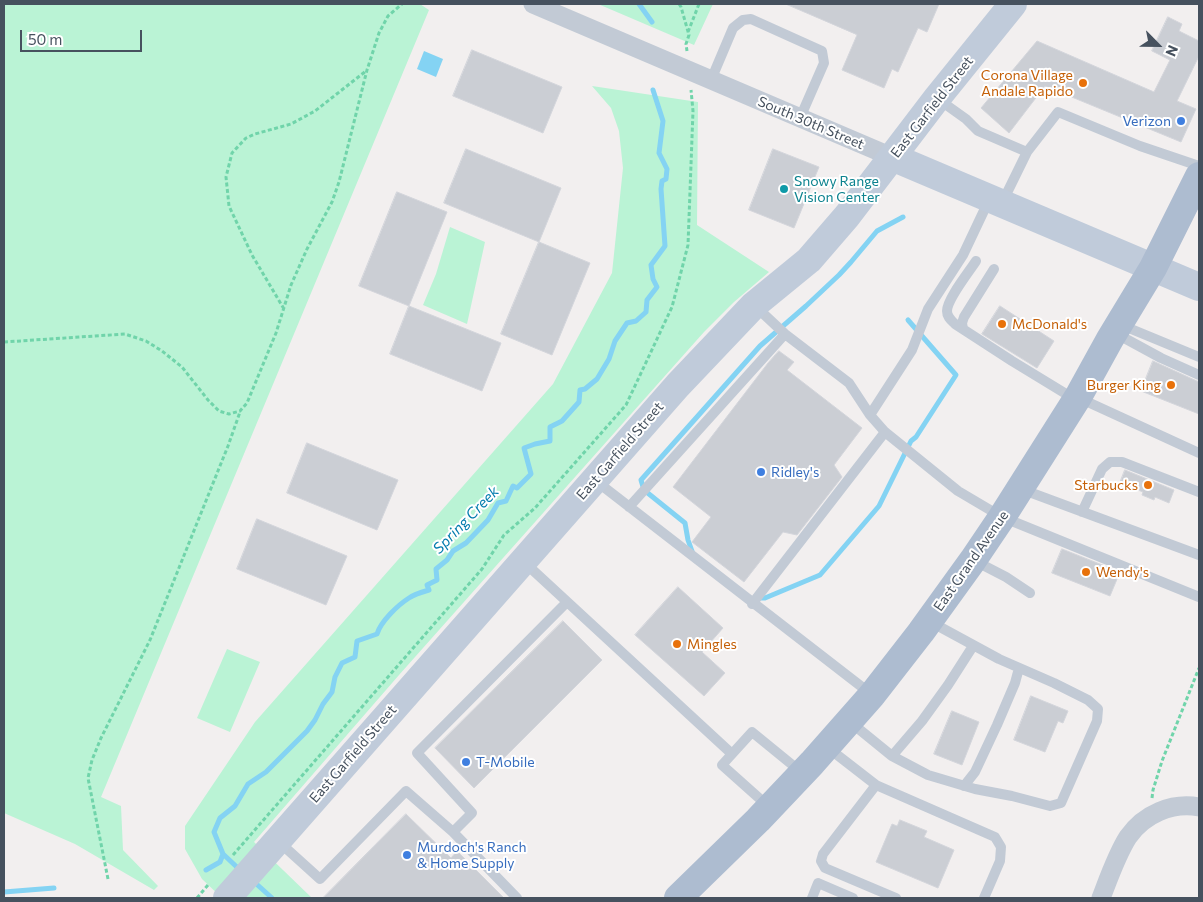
<!DOCTYPE html>
<style>
body{margin:0}
#map{position:relative;width:1203px;height:902px;overflow:hidden;background:#f2efef;font-family:Commissioner,sans-serif}
canvas{display:block}
.frame{position:absolute;inset:0;border:5px solid #46515e;pointer-events:none}
.north{position:absolute;left:1133px;top:20px;width:50px;height:50px;-webkit-text-stroke:4px #fff;paint-order:stroke;rotate:113deg;font-size:14px;font-weight:700;line-height:20px;text-align:center;color:#46515e}
.north::after{content:'';display:block;margin:auto;width:18px;height:22px;background:#46515e;clip-path:polygon(50% 0,100% 100%,50% 72%,0 100%)}
.scale{position:absolute;left:20px;top:30px;width:122px;height:22px;box-sizing:border-box;border:2px solid #46515e;border-top:0;padding-left:6px;font-size:15px;line-height:18px;white-space:nowrap;color:#46515e;-webkit-text-stroke:4px #fff;paint-order:stroke}
</style>
<div id="map">
<canvas width="1203" height="902"></canvas>
<div class="frame"></div>
<div class="north">N</div>
<div class="scale">50 m</div>
</div>
<script>
const ctx = document.querySelector('canvas').getContext('2d');
ctx.lineJoin = 'round';
function fillPath(path, color) { ctx.fillStyle = color; ctx.fill(path, 'evenodd'); }
function trace(path, color, width, dash) { ctx.strokeStyle = color; ctx.lineWidth = width; ctx.lineCap = dash ? 'butt' : 'round'; ctx.setLineDash(dash || []); ctx.stroke(path); }
function write(font, color, halo, rows, align = 'center') {
  ctx.font = font + ' Commissioner,sans-serif'; ctx.lineWidth = 4; ctx.setLineDash([]); ctx.textBaseline = 'middle'; ctx.strokeStyle = halo; ctx.fillStyle = color; for (const [text, x, y, turn = 0] of rows) {
    ctx.save(); ctx.translate(x, y); ctx.rotate((+turn || 0) * Math.PI / 180); ctx.textAlign = isNaN(turn) ? turn : align; if (halo) ctx.strokeText(text, 0, 0); ctx.fillText(text, 0, 0); ctx.restore();
  }
}
fillPath(new Path2D(`
 M4,4H420L429,10L101,797L121,806L123,850L158,886L154,890L75,844L4,813Z
 M598,4H713L694,45Z
 M592,86L698,102L697,225L769,272L734,302L704,332L399,675L254,842L312,898H222L202,879L185,849V826L255,722L553,384L612,273L623,168L619,131L611,108Z
 M450,227L485,242L467,324L423,305L436,274Z
 M227,649L260,662L230,732L197,718Z`), '#baf3d5');
fillPath(new Path2D(`
 M424,51L443,59L436,77L417,69Z`), '#84d3f3');
trace(new Path2D(`
 M639,4L652,22
 M693,554L688,540L685,523L644,490L641,480L760,346L806,306L839,275L851,262L877,231L903,217
 M758,598H765L820,575L879,506L911,441L916,437L956,375L908,320
 M206,870L220,862L223,854
 M240,870L223,854L214,832L220,818L235,806L248,784L266,772L307,731L315,720L323,704L332,692L335,677L342,663L355,657L357,641L377,634C381,621 398,605 409,598C415,594 422,592 429,590L427,585L437,580L436,569L447,560L453,551L466,543L488,520L498,503L506,501L513,486L517,488L531,474L524,448L535,444L550,441V427L562,421L579,402L580,390L585,389L597,379L609,359L615,341L627,323L636,321L646,312L647,300L657,287L653,279L651,265L665,246L661,189L662,181L666,179L667,169L659,153L663,121L653,90
 M252,880L272,898
 M4,892L54,888`), '#84d3f3', 5);
const building = new Path2D(`
 M786,4H939L927,32L918,28L898,72L892,69L884,88L842,70L857,35Z
 M1168,17L1182,24L1179,31L1199,41V56L1177,101L1196,109L1181,142L1045,86L1009,133L981,108L1037,41L1154,92L1170,60L1152,51Z
 M472,50L562,87L543,133L453,96Z
 M466,149L561,188L539,242L444,203Z
 M773,149L819,167L794,228L749,210Z
 M397,192L447,212L409,306L359,286Z
 M539,242L590,263L552,355L501,334Z
 M409,306L501,343L482,391L390,354Z
 M1000,306L1054,341L1037,368L982,334Z
 M779,351L794,362L787,370L862,428L834,465L842,477L797,535L783,532L744,582L692,542L711,517L673,487L768,363Z
 M1153,361L1199,382V414L1141,391Z
 M307,443L398,480L377,530L287,493Z
 M1125,470L1174,490L1169,503L1155,497L1154,500L1142,495L1143,492L1120,483Z
 M257,519L347,556L326,605L237,569Z
 M1062,549L1120,572L1110,596L1052,573Z
 M678,587L723,628L702,652L725,673L704,696L635,635Z
 M563,621L602,660L474,788L435,748Z
 M1031,696L1068,711L1063,723L1058,721L1045,752L1014,740Z
 M952,711L979,722L962,765L934,754Z
 M406,814L451,858L457,851L504,898H323Z
 M900,820L927,831L924,837L954,850L938,888L876,862L892,824L897,826Z`);
fillPath(building, '#cbced4');
trace(building, '#d3d5db', 1);
trace(new Path2D(`
 M679,4L681,7L689,35L686,44L687,51
 M688,32L699,4
 M284,309L252,255L229,206L226,177L232,153L246,138L255,134L291,124L315,111L366,71
 M4,342L125,334L146,341L162,351L182,367L208,400L219,411L229,414L240,411L247,403L276,333L291,285L307,249L332,202L339,182L367,70L379,33L388,16L402,4
 M1152,798L1153,790L1162,761L1199,668
 M233,855L482,569L504,535L535,508L626,405L672,307L688,245L693,111L691,90
 M108,879L88,778L92,760L101,738L150,640L228,446L240,412
 M197,898L208,885`), '#70d4aa', 3, [4, 2.5]);
trace(new Path2D(`
 M711,80L733,28L743,20L751,19L822,51L824,63L800,118
 M938,99L966,119L978,131L1027,152
 M1002,203L1027,152L1058,112L1140,146L1199,166
 M976,261C969,272 947,299 947,311C947,317 951,320 955,324L1012,361L1076,400
 M754,305L785,334L849,383L870,415L885,432L958,491L1002,517L1199,597
 M1119,324L1199,357
 M963,329L962,323L964,317L994,269
 M1115,333L1161,358L1199,375
 M1079,398L1199,453
 M870,415L912,350L928,309L963,255L989,200
 M596,481L871,694
 M1021,489L1199,555
 M629,507L785,334
 M1082,512L1102,469L1110,462H1122L1199,492
 M975,561L1006,577L1030,593
 M524,562L732,754L722,765L769,807
 M752,604L885,432
 M849,721L892,756L928,775L975,789L1012,796L1050,806L1061,803L1097,721L1098,709L1088,700L1054,683L999,659L929,621
 M827,747L876,785L995,837L1001,847L1000,861L984,898
 M732,754L752,732L801,772
 M892,756L922,721L948,685L973,646
 M876,785L823,854L821,861L825,868L896,898
 M964,786L975,772L997,725L1015,683L1019,668
 M453,832L472,813L417,753L567,602
 M278,841L320,879L406,791L453,832L517,898
 M812,898L818,883L853,898`), '#c2cad5', 10);
trace(new Path2D(`
 M533,4L892,157
 M1101,898C1108,880 1117,854 1128,837C1144,814 1172,802 1199,807`), '#c2cad5', 19);
trace(new Path2D(`
 M892,157L1199,287
 M227,898L678,385L754,305L809,260L847,216L937,98L1013,4`), '#c0cbda', 28);
trace(new Path2D(`
 M678,898L758,820L812,763L872,695L921,632L973,560L1002,517L1078,397L1110,339L1153,268L1199,176`), '#adbcd0', 28);
for (const [x, y, r, color] of [
 [1083,83,5,"#e8710a"],
 [1181,121,5,"#3f7fe0"],
 [784,189,5,"#0f9aa8"],
 [1002,324,5,"#e8710a"],
 [1171,385,5,"#e8710a"],
 [761,472,5,"#3f7fe0"],
 [1148,485,5,"#e8710a"],
 [1086,572,5,"#e8710a"],
 [677,644,5,"#e8710a"],
 [466,762,5,"#3f7fe0"],
 [407,855,5,"#3f7fe0"]
]) { const dot = new Path2D(); dot.arc(x, y, r, 0, 2 * Math.PI); ctx.fillStyle = color; ctx.fill(dot); trace(dot, '#fff', 2); }
write('14px', '#c56008', '#fff', [
 ["Corona Village",1073,75],
 ["Andale Rapido",1073,91],
 ["McDonald's",1012,324,"left"],
 ["Burger King",1161,385],
 ["Starbucks",1138,485],
 ["Wendy's",1096,572,"left"],
 ["Mingles",687,644,"left"]
], 'right');
write('14px', '#46515e', '#fff', [
 ["East Garfield Street",932,107,-52],
 ["South 30th Street",811,123,23],
 ["East Garfield Street",620,451,-49],
 ["East Grand Avenue",971,561,-55],
 ["East Garfield Street",353,754,-49]
]);
write('14px', '#366cbe', '#fff', [
 ["Verizon",1171,121,"right"],
 ["Ridley's",771,472],
 ["T-Mobile",476,762],
 ["Murdoch's Ranch",417,847],
 ["& Home Supply",417,863]
], 'left');
write('14px', '#0d838f', '#fff', [
 ["Snowy Range",794,181],
 ["Vision Center",794,197]
], 'left');
write('italic 15px', '#027cae', '#fff', [
 ["Spring Creek",466,520,-46]
]);
</script>
